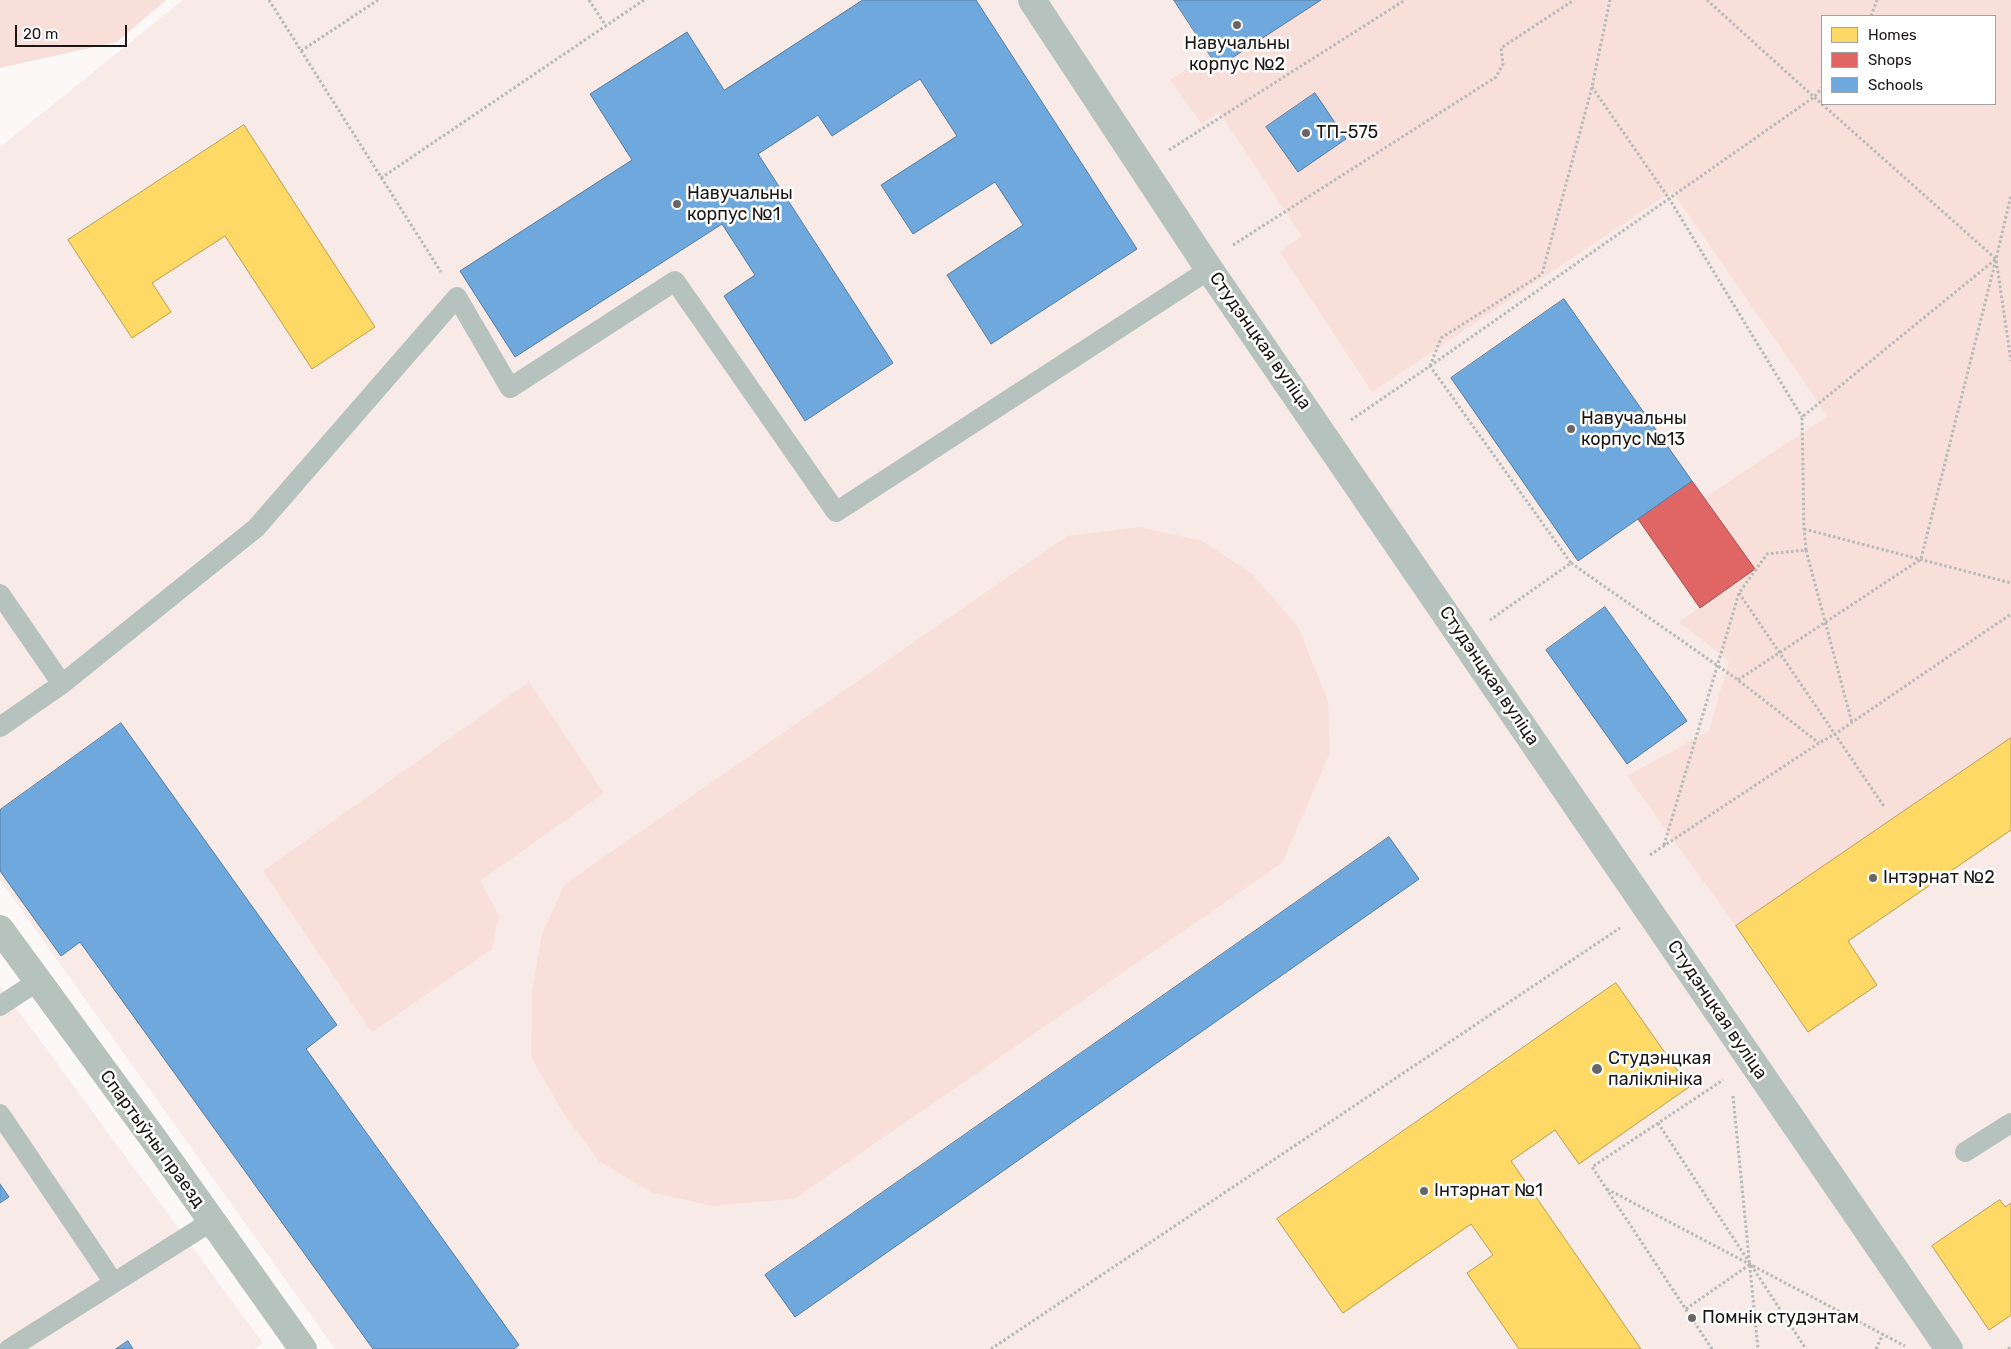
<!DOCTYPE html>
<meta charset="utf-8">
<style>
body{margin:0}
#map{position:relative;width:2011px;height:1349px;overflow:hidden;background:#fcf8f7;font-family:Rubik,sans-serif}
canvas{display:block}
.legend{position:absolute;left:1821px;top:15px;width:175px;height:90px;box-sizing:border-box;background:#fff;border:1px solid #a4a2a1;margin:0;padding:6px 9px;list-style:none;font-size:15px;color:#1c1615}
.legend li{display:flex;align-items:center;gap:10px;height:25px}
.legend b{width:25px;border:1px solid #a4a2a1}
.scale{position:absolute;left:15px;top:25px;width:112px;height:22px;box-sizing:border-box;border:2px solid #1c1615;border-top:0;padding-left:6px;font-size:15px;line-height:18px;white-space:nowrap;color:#1c1615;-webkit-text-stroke:4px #fff;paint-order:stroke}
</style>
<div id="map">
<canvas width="2011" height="1349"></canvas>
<ul class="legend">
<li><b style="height:14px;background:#ffd966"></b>Homes</li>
<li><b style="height:14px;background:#e06666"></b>Shops</li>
<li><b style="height:14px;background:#6fa8dc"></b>Schools</li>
</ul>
<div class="scale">20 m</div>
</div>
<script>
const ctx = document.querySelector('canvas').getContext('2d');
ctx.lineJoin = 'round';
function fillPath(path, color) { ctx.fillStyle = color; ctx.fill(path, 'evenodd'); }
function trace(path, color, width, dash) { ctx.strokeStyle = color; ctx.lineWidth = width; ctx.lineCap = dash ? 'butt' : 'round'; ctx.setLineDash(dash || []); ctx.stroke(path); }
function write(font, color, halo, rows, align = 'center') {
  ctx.font = font + ' Rubik,sans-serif'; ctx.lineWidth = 5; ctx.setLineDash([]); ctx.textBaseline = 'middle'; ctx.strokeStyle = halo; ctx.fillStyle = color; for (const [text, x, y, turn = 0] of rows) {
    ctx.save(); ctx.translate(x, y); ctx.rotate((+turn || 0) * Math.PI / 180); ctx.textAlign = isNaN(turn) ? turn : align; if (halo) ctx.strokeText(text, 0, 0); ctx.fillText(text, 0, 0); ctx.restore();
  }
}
fillPath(new Path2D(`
 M183,0H2011V1349H335L0,880V147ZM1822,16H1995V104H1822Z
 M0,986L263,1343L255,1349H0Z`), '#f8eae7');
fillPath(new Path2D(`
 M0,0H166L117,42L0,68Z
 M1292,0H2011V738L1736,926L1627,776L1709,731L1729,661L1679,622L1754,569L1704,498L1828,416L1672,191L1372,392L1280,252L1302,236L1219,111L1202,124L1170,80ZM1822,16H1995V104H1822Z
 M1140,527L1202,541L1252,574L1298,627L1328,701L1330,753L1282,863L794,1199L712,1206L651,1192L599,1161L562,1111L531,1057L532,993L542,934L565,884L1067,536Z
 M529,682L604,793L480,881L499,916L492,949L372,1032L263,871Z`), '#f9dfda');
const homes = new Path2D(`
 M244,125L375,327L312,369L225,236L152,283L171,312L132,338L68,240Z
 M2011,738V830L1848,941L1877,985L1808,1032L1736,926Z
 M1616,983L1689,1087L1579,1164L1555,1130L1511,1161L1641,1349H1519L1467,1273L1493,1255L1471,1224L1343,1313L1277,1219Z
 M2000,1200L2005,1207L2011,1203V1315L1989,1330L1932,1246Z`);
fillPath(homes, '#ffd966');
trace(homes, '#bb9e4e', 1);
const shops = new Path2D(`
 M1692,481L1755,569L1700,608L1638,519Z`);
fillPath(shops, '#e06666');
trace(shops, '#a54e4e', 1);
const schools = new Path2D(`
 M863,0H976L1137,249L991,344L947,275L1023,225L995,182L913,234L881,185L957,136L920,79L832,136L818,115L758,154L893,363L805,421L724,296L755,275L722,224L515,357L460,271L632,160L590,94L687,32L724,90Z
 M1174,0H1321L1218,67Z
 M1315,93L1346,139L1298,172L1266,127Z
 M1564,299L1692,481L1578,561L1451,378Z
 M1605,607L1687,721L1627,764L1546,650Z
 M121,723L337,1025L306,1049L519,1345L514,1349H373L80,942L61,956L0,871V810Z
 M1389,837L1419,879L795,1317L765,1275Z
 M0,1184L9,1197L0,1203Z
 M128,1341L133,1349H116Z`);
fillPath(schools, '#6fa8dc');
trace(schools, '#567ca0', 1);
trace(new Path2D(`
 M269,0L441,272
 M589,0L606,26
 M1707,0L1814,97L1996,259L2011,361
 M1871,16L1877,0
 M301,51L378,0
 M1592,87L1670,200L1802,417
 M1169,150L1405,0
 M381,178L644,0
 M1233,245L1496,77L1503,64L1501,48L1574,0
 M1430,366L1814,97L1822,88
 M1430,366L1441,338L1542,274L1592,87L1610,0
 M1351,420L1430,366L1571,563L1490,620
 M1804,529L2011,583
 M1806,550L1852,723
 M1571,563L1738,680L1819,743
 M1739,593L1885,808
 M1738,680L1921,559L1996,259
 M1664,845L1739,593L1767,554L1806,550L1804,529L1802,417L1996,259L2011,195
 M1650,855L1819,743L1835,734L2011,614
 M1733,1096L1758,1349
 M1658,1123L1806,1349
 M1607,1189L1905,1346
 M1686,1309L1749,1265
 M991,1349L1620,928
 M1712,1349L1592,1167L1723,1080
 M1876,1349L1883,1334
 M2008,1349L2011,1347`), '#b3bab7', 3, [2.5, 2.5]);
trace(new Path2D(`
 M0,594L62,684L0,727
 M62,684L256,528L457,297L510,388L675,281L836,512L1210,269
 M0,1006L38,981
 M0,1114L114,1283
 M1965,1152L2011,1123
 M9,1349L212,1221`), '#b5c2bd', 20);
trace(new Path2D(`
 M1032,0L1205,263L1949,1349`), '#b5c2bd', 28);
trace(new Path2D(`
 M0,929L153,1138L303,1349`), '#b5c2bd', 28);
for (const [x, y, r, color] of [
 [1237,25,5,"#6a6564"],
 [1306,133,5,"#6a6564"],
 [677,204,5,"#6a6564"],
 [1571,429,5,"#6a6564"],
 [1873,878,5,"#6a6564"],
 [1597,1069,6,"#6a6564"],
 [1424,1191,5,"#6a6564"],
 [1692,1318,5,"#6a6564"]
]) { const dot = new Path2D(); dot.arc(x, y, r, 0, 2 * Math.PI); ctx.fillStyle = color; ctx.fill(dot); trace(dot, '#fff', 2); }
write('18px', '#1c1615', '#fff', [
 ["Навучальны",1237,44,"center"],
 ["корпус №2",1237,65,"center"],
 ["ТП-575",1316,133],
 ["Навучальны",687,194],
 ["корпус №1",687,215],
 ["Навучальны",1581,419],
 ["корпус №13",1581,440],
 ["Інтэрнат №2",1883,878],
 ["Студэнцкая",1608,1059],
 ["паліклініка",1608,1080],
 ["Інтэрнат №1",1434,1191],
 ["Помнік студэнтам",1702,1318]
], 'left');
write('18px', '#1c1615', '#fff', [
 ["Студэнцкая вуліца",1260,341,55],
 ["Студэнцкая вуліца",1489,676,56],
 ["Студэнцкая вуліца",1717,1010,56],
 ["Спартыўны праезд",152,1139,54]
]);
</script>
